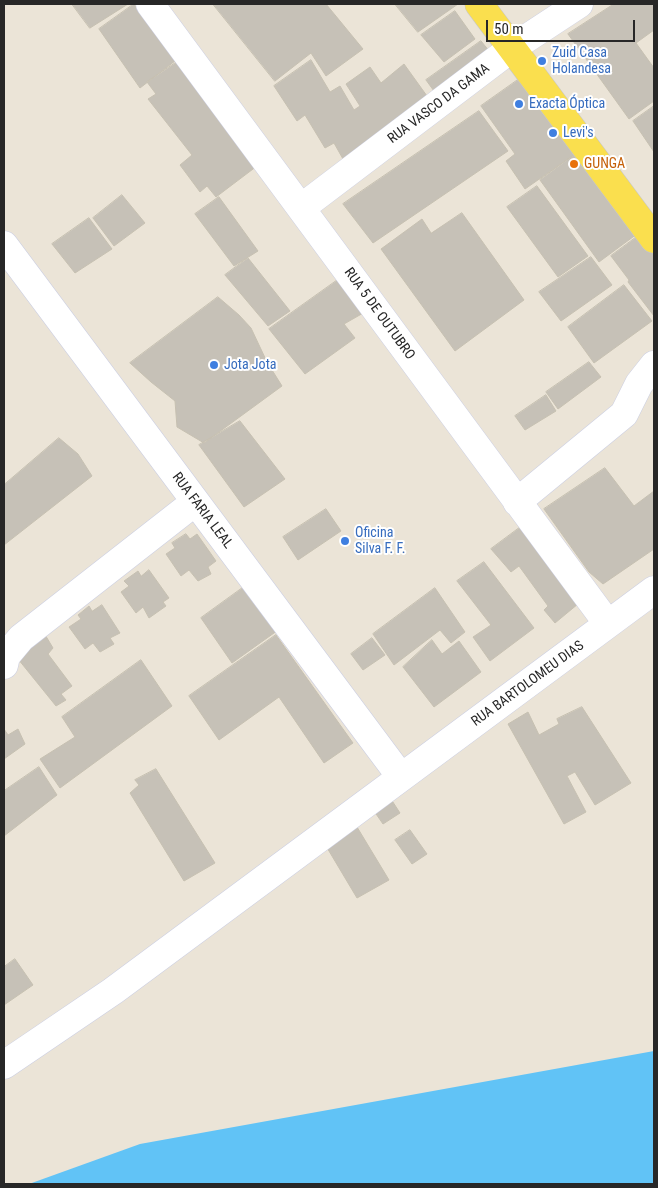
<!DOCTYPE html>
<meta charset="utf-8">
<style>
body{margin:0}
#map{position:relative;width:658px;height:1188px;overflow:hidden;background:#ebe4d7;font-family:"Roboto Condensed",sans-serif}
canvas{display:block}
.frame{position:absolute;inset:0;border:5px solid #272727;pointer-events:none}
.scale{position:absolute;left:486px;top:20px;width:149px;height:22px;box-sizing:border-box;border:2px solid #272727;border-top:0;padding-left:6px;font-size:15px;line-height:18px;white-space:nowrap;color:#272727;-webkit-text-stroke:4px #fff;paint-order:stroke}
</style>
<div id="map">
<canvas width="658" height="1188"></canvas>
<div class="frame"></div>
<div class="scale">50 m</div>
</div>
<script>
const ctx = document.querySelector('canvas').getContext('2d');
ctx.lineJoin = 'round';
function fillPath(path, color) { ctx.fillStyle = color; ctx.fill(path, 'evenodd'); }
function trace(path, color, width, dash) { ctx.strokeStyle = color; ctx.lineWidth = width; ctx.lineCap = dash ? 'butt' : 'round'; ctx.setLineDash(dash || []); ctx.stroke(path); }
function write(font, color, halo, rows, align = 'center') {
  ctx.font = font + ' "Roboto Condensed",sans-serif'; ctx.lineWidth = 4; ctx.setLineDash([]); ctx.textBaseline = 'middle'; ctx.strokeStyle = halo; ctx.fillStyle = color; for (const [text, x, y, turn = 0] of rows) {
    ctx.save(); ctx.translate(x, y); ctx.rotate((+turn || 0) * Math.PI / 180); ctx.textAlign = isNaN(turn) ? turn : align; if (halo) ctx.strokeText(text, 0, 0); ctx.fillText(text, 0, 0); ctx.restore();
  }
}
fillPath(new Path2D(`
 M654,1051V1184H29L140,1144Z`), '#61c3f6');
const building = new Path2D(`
 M72,4H128L90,28Z
 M134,4L175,61L140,88L99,29Z
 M213,4H326L363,49L326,76L311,53L275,81Z
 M395,4H458L418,32Z
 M614,4H654V30L636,43L654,68V101L629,119L568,34Z
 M455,11L475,39L444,62L421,35Z
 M481,41L504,69L447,109L426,80Z
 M311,60L330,92L340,86L354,110L360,106L346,84L370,67L381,83L404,64L427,96L396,119L400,124L343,159L334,143L325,148L305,115L297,121L274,86Z
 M177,62L257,166L216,197L207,186L200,192L180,165L192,155L148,99L156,94L147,82Z
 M522,77L578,152L525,189L506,161L515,154L481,106Z
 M654,106V152L633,121Z
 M479,111L508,151L373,243L343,204Z
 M578,152L641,231L599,262L540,180Z
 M537,186L588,256L558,277L507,207Z
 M122,195L145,223L114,246L93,218Z
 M219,197L258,251L234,266L195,214Z
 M462,213L524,300L455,351L381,249L422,219L431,233Z
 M89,218L112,249L75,273L52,244Z
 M642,233L654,251V316L628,282L629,280L611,256Z
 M591,257L612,285L561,321L539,292Z
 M248,258L290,311L268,326L225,275Z
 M339,279L365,312L344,324L355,338L305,374L269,329Z
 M624,285L652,321L594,363L568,327Z
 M218,297L239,315L251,328L267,362L282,386L204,443L177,427L175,401L151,382L130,363Z
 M589,362L601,377L558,409L546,392Z
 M546,395L556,411L525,430L515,416Z
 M240,421L285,479L244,507L199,445Z
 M59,438L78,454L92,476L4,545V485Z
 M605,468L634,506L654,491V549L603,584L589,572L544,509Z
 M326,509L341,531L298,560L283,537Z
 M526,523L584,599L555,623L544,610L548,606L519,566L511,572L491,549Z
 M186,534L190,539L197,534L216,561L208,567L211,574L198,581L189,570L181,576L166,554L175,548L172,543Z
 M484,562L534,628L490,661L473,637L491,625L457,581Z
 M149,570L169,598L163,602L166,606L149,618L143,607L136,613L121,592L129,586L124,581L138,571L141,576Z
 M248,584L281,628L232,663L201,618Z
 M435,588L465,632L451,643L440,630L394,665L373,634Z
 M102,605L120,633L110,638L114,644L100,652L93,643L85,649L69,627L81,619L78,615L89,606L92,611Z
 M44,633L53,648L48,654L72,686L61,694L66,700L56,706L14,654Z
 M276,635L353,743L324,763L279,697L219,740L189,696Z
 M372,638L385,655L363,670L351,654Z
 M432,640L442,654L459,641L481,672L434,707L403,667Z
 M141,660L172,706L60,788L40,759L75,737L62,717Z
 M582,707L631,783L595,805L575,772L567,776L586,812L564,824L508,724L528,712L539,735L559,724L557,719Z
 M4,729L8,735L18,729L25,744L4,759Z
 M39,767L57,795L4,836V791Z
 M156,769L215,863L184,881L130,793L139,785L135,780Z
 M389,796L400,813L383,824L372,808Z
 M357,827L389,880L357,898L326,846Z
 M410,830L427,854L412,864L395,840Z
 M15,959L33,985L4,1005V967Z`);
fillPath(building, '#c6c1b7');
trace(building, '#c6c0b1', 1);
const minor = new Path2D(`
 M150,4L608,624
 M301,208L512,48L579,4
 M4,245L401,777
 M517,502L624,414L639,384L654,365
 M4,665L6,656L21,638L195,502
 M4,1065L113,991L654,590`);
const major = new Path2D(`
 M479,4L654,239`);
trace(minor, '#cccfe2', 29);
trace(major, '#c7c7c7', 29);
trace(minor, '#fff', 28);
trace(major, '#fadf4e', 28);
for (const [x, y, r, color] of [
 [542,61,5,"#3f7fe0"],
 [519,104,5,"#3f7fe0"],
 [553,133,5,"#3f7fe0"],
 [574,164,5,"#e8710a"],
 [214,365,5,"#3f7fe0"],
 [345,541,5,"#3f7fe0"]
]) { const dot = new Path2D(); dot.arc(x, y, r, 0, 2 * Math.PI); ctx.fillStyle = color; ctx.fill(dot); trace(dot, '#fff', 2); }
write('14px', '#366cbe', '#fff', [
 ["Zuid Casa",552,53],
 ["Holandesa",552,69],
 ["Exacta Óptica",529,104],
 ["Levi's",563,133],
 ["Jota Jota",224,365],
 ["Oficina",355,533],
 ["Silva F. F.",355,549]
], 'left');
write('14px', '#272727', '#fff', [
 ["RUA VASCO DA GAMA",439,104,-37],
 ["RUA 5 DE OUTUBRO",379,314,54],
 ["RUA FARIA LEAL",202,511,53],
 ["RUA BARTOLOMEU DIAS",528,684,-36]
]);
write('14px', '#c56008', '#fff', [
 ["GUNGA",584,164]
], 'left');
</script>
